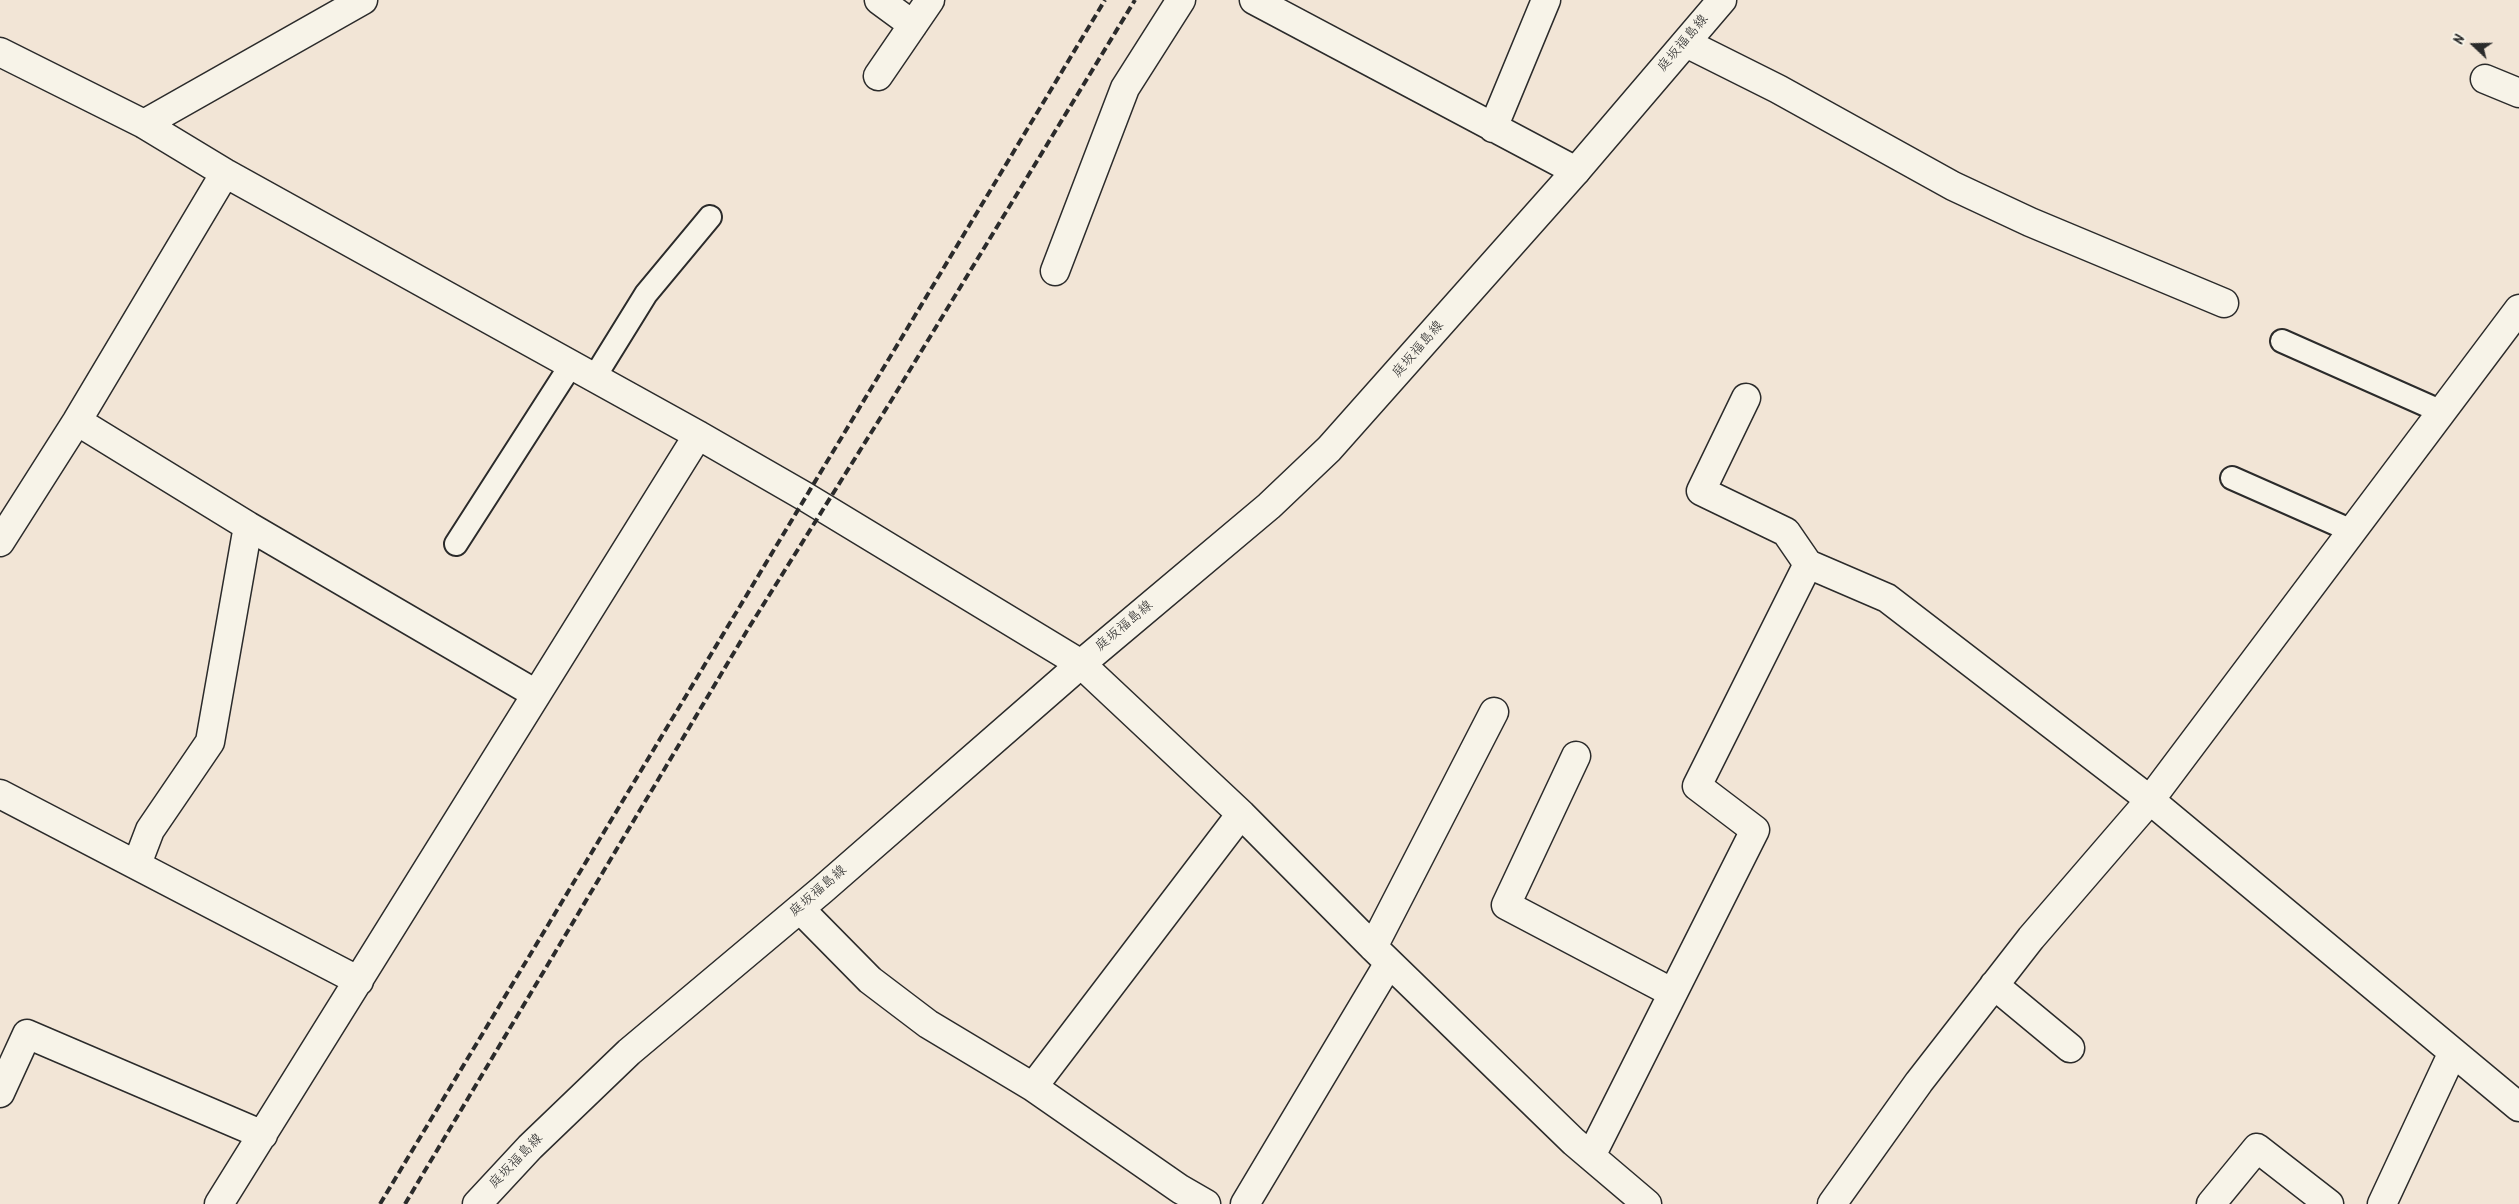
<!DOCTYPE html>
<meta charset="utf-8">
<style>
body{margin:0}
#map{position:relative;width:2519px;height:1204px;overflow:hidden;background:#f2e5d6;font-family:Kalam,sans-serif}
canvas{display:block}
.north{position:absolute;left:2449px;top:20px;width:50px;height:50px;-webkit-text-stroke:4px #f7f3e8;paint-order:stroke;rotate:291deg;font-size:14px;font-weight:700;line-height:20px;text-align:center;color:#2b2b2b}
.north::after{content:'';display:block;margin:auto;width:18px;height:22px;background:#2b2b2b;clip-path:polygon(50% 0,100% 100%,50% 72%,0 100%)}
</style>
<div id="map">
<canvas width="2519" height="1204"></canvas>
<div class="north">N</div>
</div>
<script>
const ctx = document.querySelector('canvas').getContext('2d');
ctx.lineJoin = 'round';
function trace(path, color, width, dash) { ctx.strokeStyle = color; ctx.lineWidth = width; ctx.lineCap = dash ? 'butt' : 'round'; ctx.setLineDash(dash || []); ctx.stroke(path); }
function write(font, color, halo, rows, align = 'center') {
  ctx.font = font + ' Kalam,"Klee One",sans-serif'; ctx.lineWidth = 4; ctx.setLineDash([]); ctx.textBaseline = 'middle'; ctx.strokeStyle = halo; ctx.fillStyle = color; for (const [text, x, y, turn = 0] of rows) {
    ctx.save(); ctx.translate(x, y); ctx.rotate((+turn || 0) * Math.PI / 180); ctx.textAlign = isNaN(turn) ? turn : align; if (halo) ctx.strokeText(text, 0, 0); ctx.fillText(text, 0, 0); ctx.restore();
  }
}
const lane = new Path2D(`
 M2282,341L2442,412
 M594,378L646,294L710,217
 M2232,478L2352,531
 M456,544L571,365`);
const street = new Path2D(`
 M879,0L913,25
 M1254,0L1576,171
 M1686,43L1778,89L1953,186L2030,222L2224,303
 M0,52L144,124L225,173L698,435L804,496L1081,664L1241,814L1373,947L1574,1142L1647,1204
 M878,76L930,0
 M2485,79L2519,93
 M144,124L363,0
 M1493,128L1546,0
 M1055,271L1125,88L1181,0
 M77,421L248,526L210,742L150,830L137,864
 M248,526L536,694
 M0,542L77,421L225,173
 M1808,564L1887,598L2150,800L2519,1107
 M1576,756L1506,905L1673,993
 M0,794L359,981
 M800,909L870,980L928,1024L1033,1087L1180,1189L1206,1204
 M1373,947L1494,712
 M1994,985L2070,1048
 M1033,1087L1241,814
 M0,1093L27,1034L263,1135
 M1591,1156L1755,830L1697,786L1808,564L1786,532L1701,491L1746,398
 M219,1204L698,435
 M1245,1204L1389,963
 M1832,1204L1919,1082L2031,938L2150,800L2519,309
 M2211,1204L2257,1148L2329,1204
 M2382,1204L2453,1052`);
const secondary = new Path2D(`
 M477,1204L530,1147L629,1052L822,890L1081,664L1269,506L1329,449L1576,171L1722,0`);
trace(lane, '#2b2b2b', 26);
trace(street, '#2b2b2b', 31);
trace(secondary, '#2b2b2b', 31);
trace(lane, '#f7f3e8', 22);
trace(street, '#f7f3e8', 28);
trace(secondary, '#f7f3e8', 28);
trace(new Path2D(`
 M380,1204L1105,0
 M405,1204L748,629L891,401L1135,0`), '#2b2b2b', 4, [8, 4]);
write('14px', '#2b2b2b', '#f7f3e8', [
 ["庭坂福島線",1684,44,-50],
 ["庭坂福島線",1419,350,-49],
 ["庭坂福島線",1125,627,-40],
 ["庭坂福島線",819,892,-41],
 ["庭坂福島線",517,1162,-46]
]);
</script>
